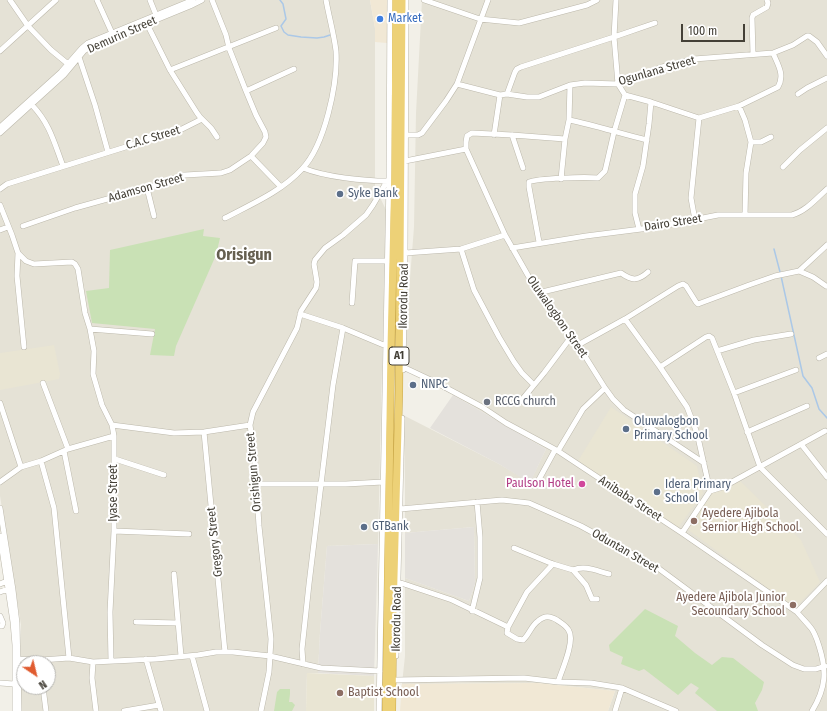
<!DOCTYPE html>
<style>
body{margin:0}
#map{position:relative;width:827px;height:711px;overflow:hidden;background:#f2f0e8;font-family:"Fira Sans Condensed",sans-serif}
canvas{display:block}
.north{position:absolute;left:16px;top:655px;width:40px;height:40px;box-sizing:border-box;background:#fff;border:1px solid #b4b3af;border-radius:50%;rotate:145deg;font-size:11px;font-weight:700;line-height:16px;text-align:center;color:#444037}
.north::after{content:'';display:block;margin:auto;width:14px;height:18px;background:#e05c30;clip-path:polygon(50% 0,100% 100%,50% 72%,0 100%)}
.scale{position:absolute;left:681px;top:24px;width:64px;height:18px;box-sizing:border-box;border:2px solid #444037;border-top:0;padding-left:5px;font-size:12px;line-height:14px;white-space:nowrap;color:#444037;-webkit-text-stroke:3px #fff;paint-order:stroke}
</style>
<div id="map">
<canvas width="827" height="711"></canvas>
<div class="north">N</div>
<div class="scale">100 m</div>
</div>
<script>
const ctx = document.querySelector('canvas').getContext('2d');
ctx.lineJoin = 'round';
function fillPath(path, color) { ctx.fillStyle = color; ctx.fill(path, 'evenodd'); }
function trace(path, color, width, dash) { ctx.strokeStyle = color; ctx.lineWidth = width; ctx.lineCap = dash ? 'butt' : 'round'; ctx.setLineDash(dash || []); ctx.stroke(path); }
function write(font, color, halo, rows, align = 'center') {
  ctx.font = font + ' "Fira Sans Condensed",sans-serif'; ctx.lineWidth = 4; ctx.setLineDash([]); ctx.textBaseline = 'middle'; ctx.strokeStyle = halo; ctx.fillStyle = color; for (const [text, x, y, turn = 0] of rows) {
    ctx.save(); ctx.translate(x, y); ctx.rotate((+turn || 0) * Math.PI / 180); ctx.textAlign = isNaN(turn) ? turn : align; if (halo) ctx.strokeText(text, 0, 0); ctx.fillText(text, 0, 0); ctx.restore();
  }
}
fillPath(new Path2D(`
 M0,0H370L375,28V187L387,212L382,369L378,544L327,546L320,633L318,673H307L306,711H20L21,625L0,496ZM24,663H48V687H24Z
 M422,0H827V711H608L615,691L538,683L402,684L405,656V578L469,601L475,584L474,527L405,533V475L403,415L499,464L530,482L546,449L455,396L403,368L414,227L416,113Z`), '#e5e2d6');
fillPath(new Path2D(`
 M370,0H388L387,43L375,42V28Z
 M538,683L615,691L608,711H400L402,684Z`), '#f1e8d5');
fillPath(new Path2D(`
 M453,395L546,449L530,483L499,464L430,428Z
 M474,527L475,584L469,601L405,578V533Z
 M378,544L374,676L318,673L320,633L327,546Z`), '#e4e1dc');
fillPath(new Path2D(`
 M54,345L60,374L59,379L0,390V353Z
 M611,407L697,466L703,493L678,528L578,461Z
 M740,481L801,540L820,582L795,608L687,529L712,493L729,488Z
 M307,673L374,676V711H306Z`), '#e9e5d3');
fillPath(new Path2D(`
 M204,229L203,236L220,238L216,255L176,346L174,356L150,355L155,329L92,323L86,291L109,288L110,250Z
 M645,609L678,626L675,636L695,653L712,665L722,657L733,658L764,682L762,690L755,703L758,711H717L695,693L699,688L691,683L678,695L644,669L639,671L621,664L623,657L610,651L609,645Z
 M280,689H290V694L289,702H292L295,705L292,711H274L277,692Z`), '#c9e1b5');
trace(new Path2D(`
 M280,0L283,4L286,19L281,26L284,32L288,35L301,37L317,38L324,37L330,35
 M774,249L780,272
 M781,276L803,376L812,388L819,409L827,418`), '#abc8e7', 1.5);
const minor = new Path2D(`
 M10,0L28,26L51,50L68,64
 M97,0L112,33
 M150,0L156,15
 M424,0L480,19L519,23L587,5L597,0
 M616,0L614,37L618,84L625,95L651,102L699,118L739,106L778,87C785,75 778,65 773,53
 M0,51L56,0
 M753,54L752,18L753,15L767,7L768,3L767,0
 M79,57L95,105L108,152
 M170,70L276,28
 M457,84L500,95L507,94L527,97H539L570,85L585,83L618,84L662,67L694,59L773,53L793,45L807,36H809L817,42L827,56
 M246,91L294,69
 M507,94L515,72L517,69L521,67L614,37L655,23
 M798,94L807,88L827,78
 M32,105C50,124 54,142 63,166
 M739,106L745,120L751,142L746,173L745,215
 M200,117L211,128L217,137
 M569,120C595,125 621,134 647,140
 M0,127L61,72L82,48L88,43L193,0
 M0,133L64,75L84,51L90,47L190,6L202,0
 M405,135H418L422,133L446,101L457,84L488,0
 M494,135L500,95
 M512,135L523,168
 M565,139L512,135L472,133L467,136L466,142V149L505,235L538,293L578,345L605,388L613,399L624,410L704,463
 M751,142H761L771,137
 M251,156L281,187
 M405,161L466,149
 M783,167L800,150L827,128
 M303,168C325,177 364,181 388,181
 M561,179L565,139L569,120L570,85
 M147,188L154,216
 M0,189L7,184L180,130L200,120V117L197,113L170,70L147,24
 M0,205L12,235L18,253L26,261L34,264L72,262L75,264L78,269L85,313L90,329L94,351L93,374L102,405L112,425L114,436V531L110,612L111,661
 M225,218C252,204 282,191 302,169C325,145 338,83 336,51C334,34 329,17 326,0
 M695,220L691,198L699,118
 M23,226L75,208L147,188L175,178L185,175L221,173L230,170L251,156L263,143L266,137L265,132L256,115L246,91L229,48L226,35L212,0
 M639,229L635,213V194L643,166L649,124L651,102
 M0,230L8,227
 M539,242L529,187V182C538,178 585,177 598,178L605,171L614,132L625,95
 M512,248L586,236L657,227L718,215H792C806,211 816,199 827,189
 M461,249L474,290L499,337L514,362L522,373L534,385
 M18,253L17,276L24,347
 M405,253L461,249L505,235
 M799,271L813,277L826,286
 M538,293L621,273C632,281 638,281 648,272
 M352,303L355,261H388
 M300,314L343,328L386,346
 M625,319L660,367L687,407L697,433L710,491L682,533
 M90,329L152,334
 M578,345L625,319L678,286L683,284L686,286L696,302L698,304L749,285L775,276L799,271L827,245
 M717,351L754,340L791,334
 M819,358L827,354
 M403,367L437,383L482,407L506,423L558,451L682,533L797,612C801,617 807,623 811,628C815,633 817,640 819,646C827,671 826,688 812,711
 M660,367L706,337L709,336L712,338L734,393L760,467L827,534
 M403,370L405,253L406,0
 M43,383L68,449
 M734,393L796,370
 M520,402L544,373L571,337
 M0,403L21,467
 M112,425L174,433L204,432L250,425
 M204,432L225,652
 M747,432L807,406
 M801,444L827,477
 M64,451L76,511
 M558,451L583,409L605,388
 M115,459L164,475
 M41,461L54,508L69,658
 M0,482L21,467L41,461L68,449L114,436
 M537,483L555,450
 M257,484H346L383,482
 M710,491L723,487L825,431
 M0,508L13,590L17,623L19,711
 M400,509L502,500L529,503L581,526L658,568L762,645L793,665L804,669H816L825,666
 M114,531L189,534
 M0,536L13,622L15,645V711
 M514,548L553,564L573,570C585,565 597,571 609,574
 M573,570L586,585L592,599H597
 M174,574L181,656
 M398,582L452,600L508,627L507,633L517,639L523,640C529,635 531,626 538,621C545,615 550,616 557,620C561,623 567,626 569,631C575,641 562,670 558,682
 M0,584L7,581
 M0,592L8,589
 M472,611L480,578V537L477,502
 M797,612L827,581
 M0,616L3,623L2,626H0
 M136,622L178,623
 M508,627L527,592L553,564
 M192,656L207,711
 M396,656L402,418
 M18,659L41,660L69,658L93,662L156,659L198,655L216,652H233L270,656L321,668L380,671
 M146,659L161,711
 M93,662L92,678L96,711
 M303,664L302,649L309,584L333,385L343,328
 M395,680L524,678L558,682L591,683L622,688L676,711
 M0,683L14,684
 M43,687L46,711
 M124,711L159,705
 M261,711L269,672L271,639L259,526L255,461L250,425L253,412L297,328L301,311L316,288L317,282L314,264L315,260L325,248L343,235L366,215L373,205L387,181
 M379,711L389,180L390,0
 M615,711L622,688`);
const highway = new Path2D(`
 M386,711L391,348L395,170L396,0
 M392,711L393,613L399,391L402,0`);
trace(minor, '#bcb8ab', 6);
trace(highway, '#caa849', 8);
trace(minor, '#fff', 5);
trace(highway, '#edd177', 7);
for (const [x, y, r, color] of [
 [380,19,4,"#3f7fe0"],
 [340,194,4,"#5c6f8a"],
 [413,385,4,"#5c6f8a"],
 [487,402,4,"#6b7280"],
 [626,429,4,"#5c6f8a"],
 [582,484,4,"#d1479c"],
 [657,492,4,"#5c6f8a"],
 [694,521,4,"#8d6e63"],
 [364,527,4,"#5c6f8a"],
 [793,605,4,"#8d6e63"],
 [340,693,4,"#8d6e63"]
]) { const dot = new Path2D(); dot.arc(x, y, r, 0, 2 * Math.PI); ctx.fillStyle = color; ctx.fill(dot); trace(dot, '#fff', 1.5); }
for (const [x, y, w] of [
 [399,356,20]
]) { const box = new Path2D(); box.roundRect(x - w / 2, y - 9, w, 18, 3); ctx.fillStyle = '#fff'; ctx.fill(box); trace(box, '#444037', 1); }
write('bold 11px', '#444037', null, [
 ["A1",399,356]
]);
write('12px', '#366cbe', '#fff', [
 ["Market",388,19]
], 'left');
write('12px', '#444037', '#fff', [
 ["Demurin Street",122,35,-24],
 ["Ogunlana Street",657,71,-16],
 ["C.A.C Street",153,138,-17],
 ["Adamson Street",146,188,-16],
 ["Dairo Street",673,223,-9],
 ["Ikorodu Road",404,296,-89],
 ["Oluwalogbon Street",557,317,55],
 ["Orishigun Street",254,472,-95],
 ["Iyase Street",114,493,-90],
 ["Anibaba Street",630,499,33],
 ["Gregory Street",215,542,-96],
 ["Oduntan Street",625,551,30],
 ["Ikorodu Road",397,619,-89]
]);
write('12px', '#4e5e75', '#fff', [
 ["Syke Bank",348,194],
 ["NNPC",421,385],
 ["Oluwalogbon",634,422],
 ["Primary School",634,436],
 ["Idera Primary",665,485],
 ["School",665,499],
 ["GTBank",372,527]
], 'left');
write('12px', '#5b616d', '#fff', [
 ["RCCG church",495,402]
], 'left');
write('12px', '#b23c85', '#fff', [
 ["Paulson Hotel",574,484]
], 'right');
write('12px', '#785e54', '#fff', [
 ["Ayedere Ajibola",702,514],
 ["Sernior High School.",702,528],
 ["Ayedere Ajibola Junior",785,598,"right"],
 ["Secoundary School",785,612,"right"],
 ["Baptist School",348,693]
], 'left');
write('bold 16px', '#655f50', '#fff', [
 ["Orisigun",244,256]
]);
</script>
